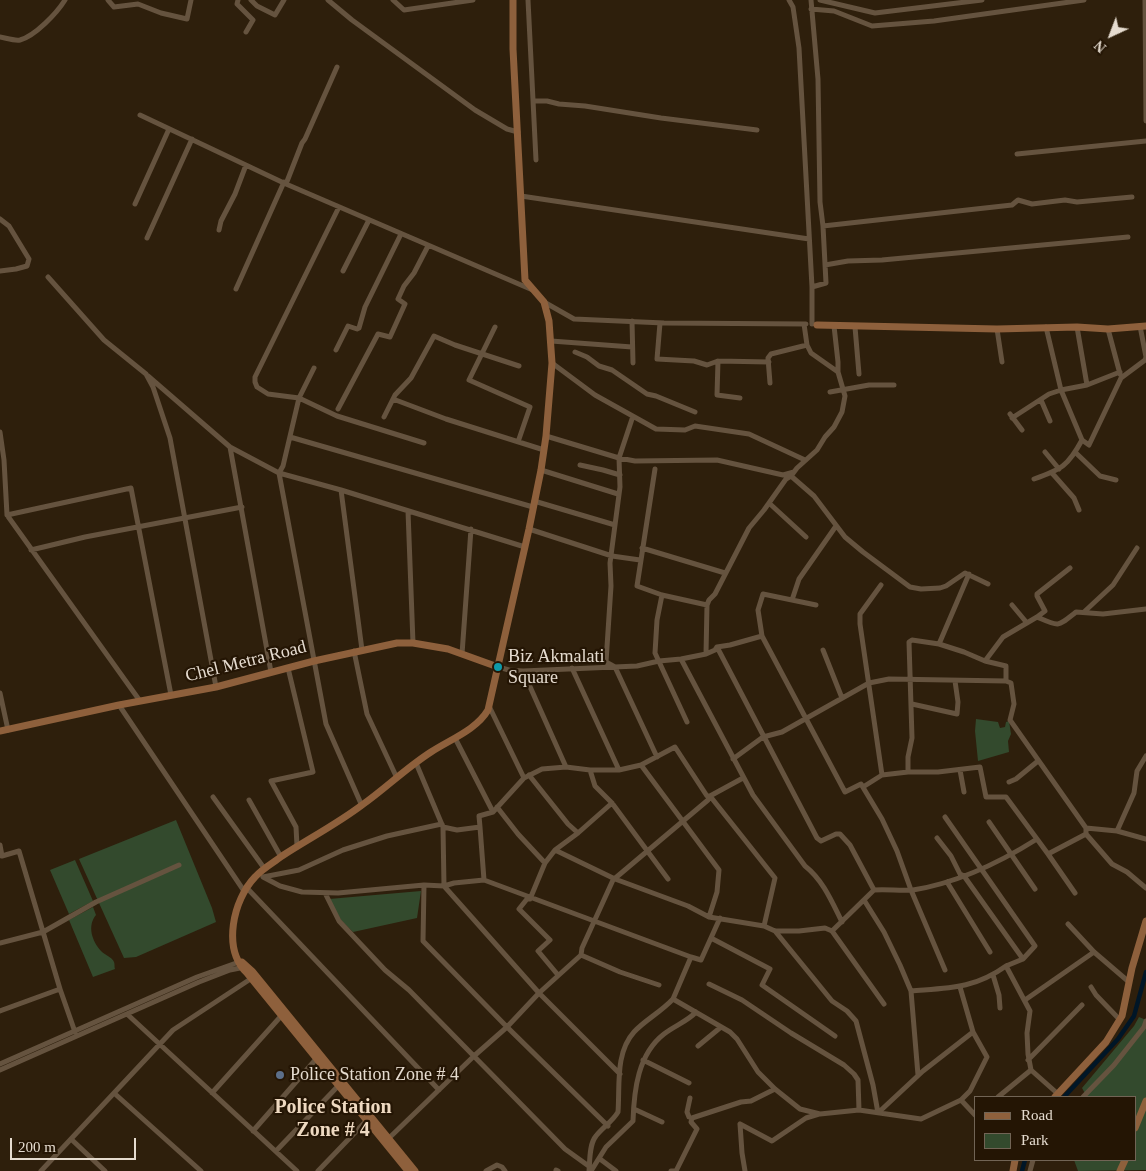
<!DOCTYPE html>
<style>
body{margin:0}
#map{position:relative;width:1146px;height:1171px;overflow:hidden;background:#2e1f0c;font-family:Georgia,serif}
canvas{display:block}
.legend{position:absolute;left:974px;top:1096px;width:162px;height:65px;box-sizing:border-box;background:#241504;border:1px solid #716455;margin:0;padding:6px 9px;list-style:none;font-size:15px;color:#e5dbcf}
.legend li{display:flex;align-items:center;gap:10px;height:25px}
.legend b{width:25px;border:1px solid #716455}
.north{position:absolute;left:1086px;top:10px;width:50px;height:50px;-webkit-text-stroke:4px #241504;paint-order:stroke;rotate:223deg;font-size:14px;font-weight:700;line-height:20px;text-align:center;color:#e5dbcf}
.north::after{content:'';display:block;margin:auto;width:18px;height:22px;background:#e5dbcf;clip-path:polygon(50% 0,100% 100%,50% 72%,0 100%)}
.scale{position:absolute;left:10px;top:1138px;width:126px;height:22px;box-sizing:border-box;border:2px solid #e5dbcf;border-top:0;padding-left:6px;font-size:15px;line-height:18px;white-space:nowrap;color:#e5dbcf;-webkit-text-stroke:4px #241504;paint-order:stroke}
</style>
<div id="map">
<canvas width="1146" height="1171"></canvas>
<ul class="legend">
<li><b style="height:6px;background:#8e603c"></b>Road</li>
<li><b style="height:14px;background:#334a2d"></b>Park</li>
</ul>
<div class="north">N</div>
<div class="scale">200 m</div>
</div>
<script>
const ctx = document.querySelector('canvas').getContext('2d');
ctx.lineJoin = 'round';
function fillPath(path, color) { ctx.fillStyle = color; ctx.fill(path, 'evenodd'); }
function trace(path, color, width, dash) { ctx.strokeStyle = color; ctx.lineWidth = width; ctx.lineCap = dash ? 'butt' : 'round'; ctx.setLineDash(dash || []); ctx.stroke(path); }
function write(font, color, halo, rows, align = 'center') {
  ctx.font = font + ' Georgia,serif'; ctx.lineWidth = 4.5; ctx.setLineDash([]); ctx.textBaseline = 'middle'; ctx.strokeStyle = halo; ctx.fillStyle = color; for (const [text, x, y, turn = 0] of rows) {
    ctx.save(); ctx.translate(x, y); ctx.rotate((+turn || 0) * Math.PI / 180); ctx.textAlign = isNaN(turn) ? turn : align; if (halo) ctx.strokeText(text, 0, 0); ctx.fillText(text, 0, 0); ctx.restore();
  }
}
fillPath(new Path2D(`
 M976,719L998,722L1000,728L1005,727L1006,722L1009,721L1011,734L1008,741L1009,752L978,761L975,731Z
 M176,820L212,908L216,922L136,957L124,958L79,859Z
 M75,860L93,901L69,914L50,870Z
 M421,891L417,918L353,932L341,920L329,899Z
 M93,907L96,915C87,926 92,941 101,951C105,955 112,957 114,962C115,964 114,967 115,969L93,977L69,920Z
 M1139,1017L1146,1020V1170L1078,1171L1074,1160H1135V1097H1087L1082,1088L1134,1026Z`), '#334a2d');
trace(new Path2D(`
 M1064,1097L1118,1039L1134,1016L1146,972
 M1022,1171L1025,1160`), '#001627', 4.5);
trace(new Path2D(`
 M108,0L114,7L138,4L161,13L187,19L191,0
 M238,0L237,4L253,20L246,32
 M251,0L257,6L275,15L284,0
 M328,0L352,20L475,110L507,129L518,132
 M393,0L404,10L473,0
 M528,0L536,160
 M789,0L793,7L799,48L812,287V324
 M811,0L818,79L820,202L823,226L826,283L812,287
 M820,0L875,13L982,0
 M1145,0L1146,121
 M811,9L834,11L872,26L934,21L1084,0
 M0,37C6,38 14,41 20,40C35,36 57,13 65,0
 M534,101H547L559,104L585,106L661,118L757,130
 M140,115L286,184L535,291
 M1017,154L1146,141
 M286,184L302,143L305,139L337,67
 M521,196L809,239
 M135,204L169,129
 M339,207L255,377V382L257,387L268,394L299,398L337,416L424,443
 M0,219L9,226L29,259L27,266L16,269L0,271
 M823,226L1012,205L1018,200L1032,204L1065,200L1077,202L1132,197
 M219,230L221,221L235,194L246,165
 M147,238L192,139
 M825,265L848,261L882,260L1128,237
 M343,271L369,220
 M48,277L104,340L146,374L153,387L170,438L216,687
 M236,289L284,182
 M544,302L574,319L664,323L806,324
 M632,321L633,363
 M660,323L657,359L694,361L707,365L718,361L769,362
 M834,326L838,362V372
 M495,327L469,380L530,407L518,442
 M855,327L859,374
 M1046,327L1061,390L1082,440L1089,445L1121,378L1145,360L1146,357L1140,326
 M1077,327L1087,385
 M997,329L1002,362
 M1108,329L1120,374
 M551,341L632,347
 M336,350L348,326L357,329L359,328L365,307L401,234
 M575,352L587,357L599,366L612,370L647,394L656,396L695,412
 M718,361L717,395L740,398
 M552,363L595,395L656,429L685,430L695,426L749,434L805,460
 M314,368L299,398L283,466L279,473L326,724L362,806
 M148,376L230,447L279,473L341,490L525,547
 M770,383L768,358L771,354L807,345
 M830,392L869,385H894
 M393,399L446,419L544,450
 M1041,400L1050,421
 M338,409L378,334L390,337L405,304L398,299L404,286L414,273L428,246
 M1010,414L1022,430
 M633,416L619,458L620,487L610,563L611,586L606,662L615,667L657,757
 M384,417L395,395L411,378L434,336L455,345L519,366
 M1012,418L1049,394L1061,390L1087,385L1120,372
 M0,432L4,460L7,515L140,701
 M546,436L619,458L635,461L717,460L783,475L794,472
 M290,437L533,507
 M230,447L271,672
 M1045,452L1059,469
 M1076,453L1100,476L1116,480
 M580,465L603,470L620,475
 M655,469L637,586L662,595L707,605
 M541,470L618,494
 M1052,473L1074,498L1079,510
 M791,476L814,496L845,537L863,552L910,587L921,589L940,588L946,586L965,573L988,584
 M1034,479C1062,469 1068,466 1082,440
 M341,490L362,650
 M534,501L615,525
 M769,503L806,537
 M408,511L413,643
 M7,515L131,488L171,695
 M529,529L612,556L640,560
 M642,548L725,573
 M31,550L85,537L242,507
 M881,585L860,614V624L882,775
 M662,595L657,620L655,653L687,722
 M792,600L799,579L836,526
 M816,605L763,594L758,610L762,636L845,792L861,784L882,819L897,851L911,890L945,970
 M1012,605L1027,623
 M1084,612L1113,585L1137,548
 M1037,617L1045,611L1037,596V594L1070,568
 M939,644L969,574
 M717,647L817,838L821,841L836,834H840L850,845L874,890
 M823,650L842,698
 M354,651L367,714L396,776
 M462,654L471,529
 M706,654L707,605L709,600L715,594L749,528L764,510L786,479L791,476L797,468L817,450L825,437L834,427L842,412L845,396L838,372L811,353L807,345L804,324
 M681,659L753,795L805,866C823,880 832,902 842,922
 M498,667L509,670L523,671L637,666L659,661L681,659L706,654L715,650L717,647L730,645L762,636
 M288,668L313,772L271,781L296,827L297,846
 M572,668L619,770
 M523,671L566,767
 M1006,681V666L985,661L1003,637L1037,617C1060,627 1057,627 1076,612L1103,614L1146,609
 M0,693L8,730
 M912,704L957,714L958,702L955,681
 M119,705L244,891
 M489,706L524,778
 M455,738L493,812
 M733,759L763,737L782,732L869,683L889,679L1006,681L1011,683L1014,704L1010,720L1086,828
 M416,763L443,827L444,886L539,993L620,1074
 M641,765L719,870L717,892L709,917
 M590,770L595,786L612,803L668,879
 M960,770L964,792
 M908,772V757L912,738L909,642L912,640L939,644L964,652L985,661
 M529,775L568,824L578,833
 M1009,782L1016,779L1038,761
 M863,787L882,775L908,772H938L980,767L986,797H1006L1037,839
 M213,797L264,868
 M249,800L281,857
 M497,807L518,834L545,863
 M945,817L1035,946L1023,959L1006,966L1030,1011L1027,1033L1028,1054L1031,1070L1058,1094
 M989,822L1035,889
 M480,827L484,880
 M1117,831L1134,793L1137,771L1146,756
 M1086,834L1112,864L1127,872L1146,888
 M937,838L951,856L960,874L964,876L1023,959
 M0,845L2,856L19,851L60,989
 M555,850L578,833L612,803
 M1048,854L1075,893
 M263,877L299,870L343,850L387,836L437,825L442,824L443,827L457,830L480,827L479,816L493,812L524,778L542,769L566,767L590,770H619L641,765L675,747L707,796H710L775,878L764,926
 M263,877L280,886L302,892L338,893L424,885L444,886L454,883L484,880L691,957L673,999
 M947,882L990,952
 M424,885L423,941L507,1027L608,1126
 M246,887L439,1090
 M325,893L339,921L385,970L409,990L565,1149L590,1167
 M864,900L884,932L900,965L911,991L918,1075
 M1068,924L1094,952L1129,982
 M775,931L832,1001L847,1011L856,1021L873,1085L878,1113
 M832,931L884,1004
 M711,938L770,969L762,985L835,1036
 M0,943L43,932L96,902L179,865
 M581,955L620,972L659,985
 M691,957L701,960L720,918
 M558,975L538,951L550,940L519,909L527,899H530L545,863L555,850L615,879L688,906L709,917L764,926L775,931H799L825,928L832,931L874,890C887,889 900,891 913,890C957,883 999,863 1037,839L1048,854L1086,834V828L1117,831L1146,839
 M993,975L999,995L1000,1008
 M709,984L742,1000L791,1033L844,1065L854,1074L858,1080L859,1110
 M960,987L973,1032L987,1057L970,1091L961,1100L975,1115
 M1091,987L1096,995L1120,1020
 M911,991C948,988 974,989 1006,966
 M1025,1000L1094,952
 M0,1011L60,989L75,1032
 M127,1014L297,1171
 M698,1046L721,1027
 M643,1060L689,1083
 M1028,1060L1082,1005
 M0,1064L197,977L239,962
 M0,1070L199,982L230,970L240,968
 M114,1093L201,1171
 M212,1093L282,1015
 M998,1097L1031,1070
 M1083,1097L1114,1065L1144,1027L1146,1021
 M690,1098L687,1112L689,1117L692,1118L741,1102L751,1101L775,1089
 M634,1109L662,1122
 M879,1112L923,1071L973,1032
 M740,1124L772,1141L806,1118L819,1114
 M740,1124L742,1153L745,1171
 M253,1131L317,1058
 M71,1139L105,1171
 M387,1140L474,1056L507,1027L539,993L581,955L582,948L613,880L708,800L710,796L743,778
 M276,1151L339,1085
 M600,1159L616,1171
 M556,1170L558,1171
 M41,1171L173,1030L252,978
 M318,1171L367,1120
 M486,1171L497,1165L502,1167L505,1171
 M589,1171C590,1161 589,1144 596,1136C603,1127 612,1122 618,1112C620,1086 615,1053 634,1032C645,1020 661,1012 673,999L730,1032L737,1039L758,1072L775,1089L800,1109L820,1114L859,1110L921,1119L961,1100
 M591,1171L606,1147L633,1121C634,1090 638,1054 664,1034C674,1026 688,1021 696,1012
 M671,1171H676L697,1129L691,1122L692,1118
 M1030,1171L1033,1160`), '#65533f', 5);
trace(new Path2D(`
 M817,325L997,329L1077,327L1108,329L1146,326
 M0,731L119,705L216,687L314,661L397,643H413L448,649L498,667
 M239,962H242L252,971L415,1171
 M1055,1097L1106,1042L1122,1016L1132,968L1146,921
 M1135,1128L1146,1101
 M408,1171L247,973C222,949 233,900 255,877C263,868 273,863 282,856C308,839 337,824 362,805C386,788 406,768 431,752C451,739 476,730 488,710L529,529L541,470L546,436L552,363L549,321L544,302L525,280L513,49V0
 M1013,1171L1015,1160
 M1120,1171L1125,1160`), '#8e603c', 7);
for (const [x, y, r, color] of [
 [498,667,5,"#0f9aa8"],
 [280,1075,5,"#5c6f8a"]
]) { const dot = new Path2D(); dot.arc(x, y, r, 0, 2 * Math.PI); ctx.fillStyle = color; ctx.fill(dot); trace(dot, '#241504', 2); }
write('18px', '#e5dbcf', '#241504', [
 ["Biz Akmalati",508,657],
 ["Square",508,678],
 ["Police Station Zone # 4",290,1075]
], 'left');
write('18px', '#e5dbcf', '#241504', [
 ["Chel Metra Road",246,662,-14]
]);
write('bold 20px', '#eed9c1', '#241504', [
 ["Police Station",333,1108],
 ["Zone # 4",333,1131]
]);
</script>
